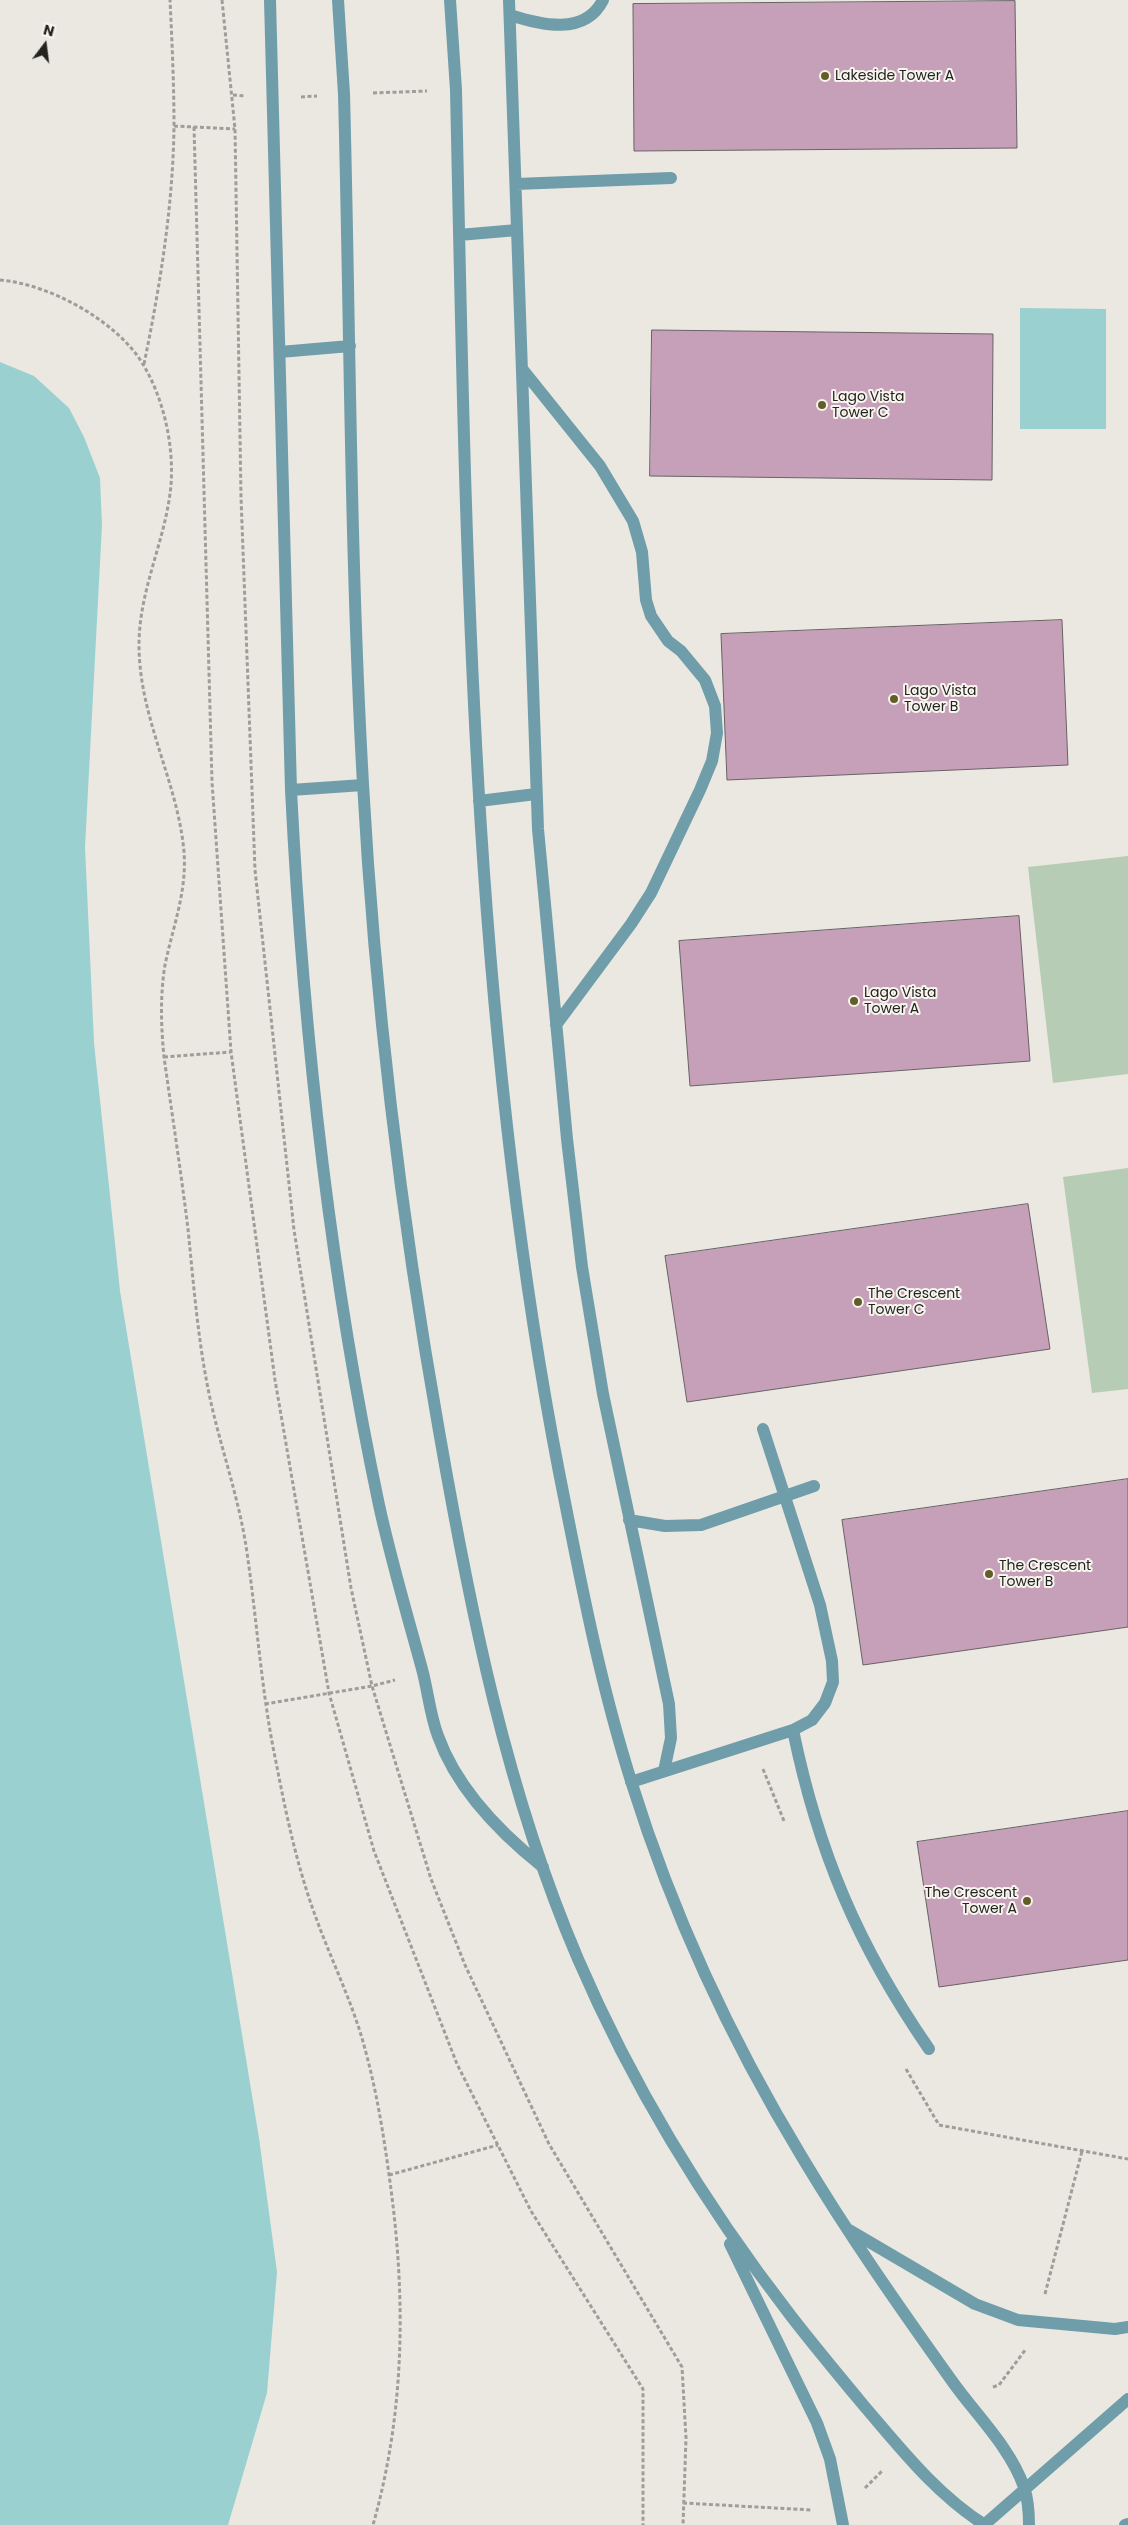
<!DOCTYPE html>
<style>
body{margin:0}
#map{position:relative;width:1128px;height:2525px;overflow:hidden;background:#eae8e1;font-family:Poppins,sans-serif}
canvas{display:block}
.north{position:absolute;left:20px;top:20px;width:50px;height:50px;-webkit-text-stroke:4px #f7f5ee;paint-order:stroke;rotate:15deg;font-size:14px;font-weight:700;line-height:20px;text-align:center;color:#232320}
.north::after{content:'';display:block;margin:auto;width:18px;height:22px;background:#232320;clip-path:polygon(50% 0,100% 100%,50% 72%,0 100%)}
</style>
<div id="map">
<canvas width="1128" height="2525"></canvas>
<div class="north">N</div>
</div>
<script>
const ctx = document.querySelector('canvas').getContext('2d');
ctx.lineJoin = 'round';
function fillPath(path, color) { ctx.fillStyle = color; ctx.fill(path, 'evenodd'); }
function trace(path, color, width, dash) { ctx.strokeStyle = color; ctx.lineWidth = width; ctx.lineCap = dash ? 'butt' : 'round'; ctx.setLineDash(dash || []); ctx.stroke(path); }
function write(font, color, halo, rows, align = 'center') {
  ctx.font = font + ' Poppins,sans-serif'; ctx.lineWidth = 4; ctx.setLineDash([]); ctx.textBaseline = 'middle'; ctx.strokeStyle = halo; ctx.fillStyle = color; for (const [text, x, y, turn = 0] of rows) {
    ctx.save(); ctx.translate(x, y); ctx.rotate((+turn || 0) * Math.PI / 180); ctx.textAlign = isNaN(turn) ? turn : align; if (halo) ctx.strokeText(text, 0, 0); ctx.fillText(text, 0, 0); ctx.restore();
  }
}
fillPath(new Path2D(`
 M1128,856V1074L1053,1083L1028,867Z
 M1128,1168V1389L1092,1393L1063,1177Z`), '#b7ccb4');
fillPath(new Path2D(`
 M1020,308L1106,309V429H1020Z
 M0,362L34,376L69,408L84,437L100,478L102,525L85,847L94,1043L120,1291L259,2138L277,2272L267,2393L228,2525H0Z`), '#9ad0cf');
const building = new Path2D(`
 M1015,1L1017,148L634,151L633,4Z
 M652,330L993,334L992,480L650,476Z
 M1062,620L1068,765L727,780L721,634Z
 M1019,916L1030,1061L690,1086L679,941Z
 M1028,1204L1050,1349L687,1402L665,1256Z
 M1128,1479V1627L863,1665L842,1520Z
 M1128,1811V1960L939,1987L917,1842Z`);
fillPath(building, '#c6a0b9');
trace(building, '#686265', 1);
trace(new Path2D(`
 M222,0L235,129L241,497L255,870L294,1230L351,1588L372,1686L431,1879L465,1965L549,2144L682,2367L686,2438L683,2525
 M373,93L427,91
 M233,95L245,96
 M301,97L317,96
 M174,126L235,129
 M194,127L212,782L231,1052L275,1380L329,1693L374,1851L457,2064L531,2211L643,2389V2525
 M0,280C50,284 119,322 144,366C164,400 174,446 171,485C166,540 139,589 139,645C139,718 178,782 184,852C187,892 173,926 165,965C160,995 161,1027 164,1057C172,1114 181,1172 188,1229C193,1278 197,1329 206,1378C216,1435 237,1489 246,1546C257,1618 261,1691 276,1762C286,1814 297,1866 315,1915C331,1960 353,2003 365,2049C377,2093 384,2137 390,2182C406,2298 405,2412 373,2525
 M144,364C160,286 173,207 174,126C174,84 172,42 170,0
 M164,1057L231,1052
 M265,1704L372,1686L395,1680
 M763,1769L784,1821
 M906,2069L939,2125L1128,2159
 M389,2175L498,2145
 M1045,2294L1082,2151
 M993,2387L999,2385L1026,2349
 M865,2488L882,2471
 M683,2503L812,2510`), '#9e9d97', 3, [4, 2.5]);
trace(new Path2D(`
 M270,0L291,790C303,1031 329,1269 379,1505C391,1560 407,1614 422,1669C428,1691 430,1715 438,1736C457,1789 499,1832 543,1867
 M338,0L344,94C350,324 350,555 363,784C375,1001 401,1217 439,1431C470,1609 506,1791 578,1959C633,2087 706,2206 791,2316C815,2347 840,2377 865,2407C901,2449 937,2495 985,2525
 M450,0L456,90C466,551 471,1017 559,1472C580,1578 599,1680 632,1784C673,1915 731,2040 802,2157C848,2234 900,2308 952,2381C976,2415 1010,2447 1024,2487C1028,2499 1029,2513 1029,2525
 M509,0L538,829L567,1139L582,1267L603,1394L669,1704L671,1738L664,1771
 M510,15C541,25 585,36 603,0
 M516,184L671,178
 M459,235L517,230
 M280,352L350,346
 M523,370L600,466L633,521L642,552L646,600L651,616L668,641L681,651L705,680L715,706L717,733L712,761L700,790L651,893L631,924L556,1025
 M291,790L363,785
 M479,801L536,794
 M629,1520L665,1526L701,1525L814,1486
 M793,1730C818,1852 858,1946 929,2049
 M631,1782L793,1730L812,1720L825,1703L833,1682L832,1661L820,1605L763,1429
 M849,2230L975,2304L1018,2320L1115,2329L1128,2327
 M730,2244L817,2423L830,2459L843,2525
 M984,2525L1128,2399
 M1125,2525L1128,2524`), '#709daa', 12);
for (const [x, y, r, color] of [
 [825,76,5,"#655d29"],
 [822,405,5,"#655d29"],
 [894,699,5,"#655d29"],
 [854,1001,5,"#655d29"],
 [858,1302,5,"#655d29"],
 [989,1574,5,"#655d29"],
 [1027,1901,5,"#655d29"]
]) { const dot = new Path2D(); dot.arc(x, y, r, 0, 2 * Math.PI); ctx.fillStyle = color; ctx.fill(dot); trace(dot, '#f7f5ee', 2); }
write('14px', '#232320', '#f7f5ee', [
 ["Lakeside Tower A",835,76],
 ["Lago Vista",832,397],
 ["Tower C",832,413],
 ["Lago Vista",904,691],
 ["Tower B",904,707],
 ["Lago Vista",864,993],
 ["Tower A",864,1009],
 ["The Crescent",868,1294],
 ["Tower C",868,1310],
 ["The Crescent",999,1566],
 ["Tower B",999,1582],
 ["The Crescent",1017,1893,"right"],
 ["Tower A",1017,1909,"right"]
], 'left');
</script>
